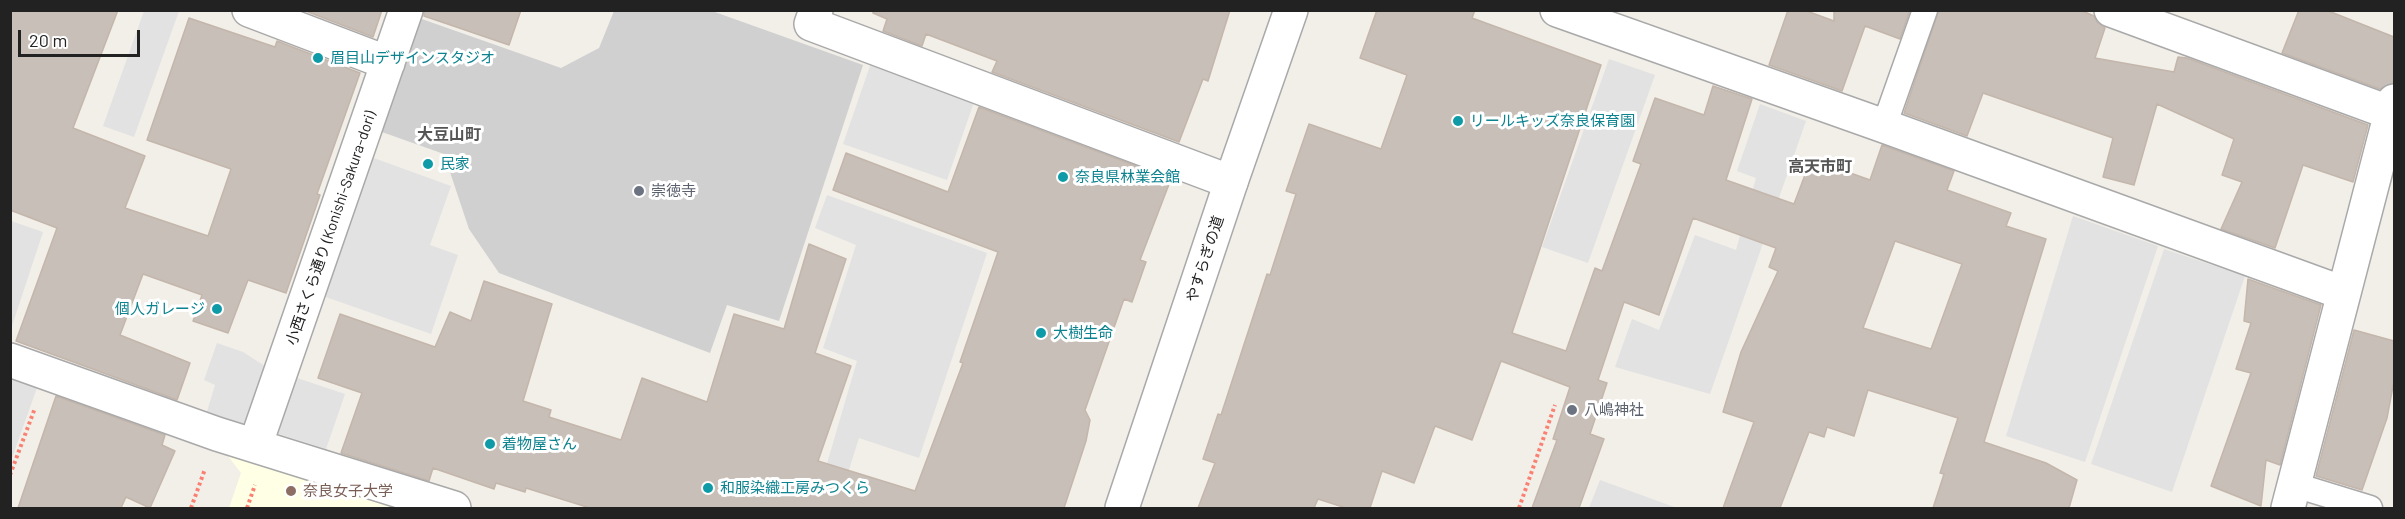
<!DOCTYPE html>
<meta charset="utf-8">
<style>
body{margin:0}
#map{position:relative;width:2405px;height:519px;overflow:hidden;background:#f2efe9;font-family:Barlow,sans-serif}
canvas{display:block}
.frame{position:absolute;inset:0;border:12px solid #222;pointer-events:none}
.scale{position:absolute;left:18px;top:30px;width:122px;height:27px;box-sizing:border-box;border:3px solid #222;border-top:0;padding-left:8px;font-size:18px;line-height:21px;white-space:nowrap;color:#222;-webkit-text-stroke:4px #fff;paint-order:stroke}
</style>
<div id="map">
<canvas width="2405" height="519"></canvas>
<div class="frame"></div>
<div class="scale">20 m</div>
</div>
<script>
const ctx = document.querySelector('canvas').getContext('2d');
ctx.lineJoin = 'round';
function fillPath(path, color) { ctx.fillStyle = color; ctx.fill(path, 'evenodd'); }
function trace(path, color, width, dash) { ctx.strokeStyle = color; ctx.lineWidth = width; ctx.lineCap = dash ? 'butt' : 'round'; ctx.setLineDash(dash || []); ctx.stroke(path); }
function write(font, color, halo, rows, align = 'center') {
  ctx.font = font + ' Barlow,"Noto Sans JP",sans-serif'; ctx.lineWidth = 6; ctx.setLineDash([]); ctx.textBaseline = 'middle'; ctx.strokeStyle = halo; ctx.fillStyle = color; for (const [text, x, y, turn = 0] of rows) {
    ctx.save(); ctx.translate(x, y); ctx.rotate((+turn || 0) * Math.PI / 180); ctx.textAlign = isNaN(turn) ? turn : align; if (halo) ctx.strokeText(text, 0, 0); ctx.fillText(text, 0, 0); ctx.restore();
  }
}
fillPath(new Path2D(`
 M222,448L399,508H229L241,473Z`), '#ffffe5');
fillPath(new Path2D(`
 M614,11H712L863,65L779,321L727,305L710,353L499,273L469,229L444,154L379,131L419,18L561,68L599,48Z`), '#d0d0d0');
fillPath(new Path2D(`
 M144,11H179L134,137L103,126Z
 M1609,59L1655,75L1588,263L1542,247Z
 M871,63L975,99L947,180L843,144Z
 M1760,104L1806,121L1710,394L1615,367L1632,319L1659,330L1695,235L1736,250L1756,178L1737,171Z
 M371,157L451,186L430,245L458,255L431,334L323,296Z
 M827,195L987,253L919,458L859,438L837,508H814L857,361L823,348L856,245L815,228Z
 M2073,216L2158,246L2085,462L2006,436Z
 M11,221L43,232L11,329L10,221Z
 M2164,249L2245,276L2172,492L2091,464Z
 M217,343L243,352L268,368L247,432L205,418L215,385L204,380Z
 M11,372L39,382L11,461Z
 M285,374L345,394L326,449L267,430Z
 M1600,480L1677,508H1589Z`), '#e2e2e2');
const building = new Path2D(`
 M10,10H118L73,128L145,156L125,208L208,236L231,169L147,140L189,18L275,47L277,41L360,73L317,194L320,195L286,293L248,280L228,333L193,321L202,295L143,274L120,335L190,363L177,400L16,341L57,228L10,210Z
 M303,10H382L373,37Z
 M424,10H521L509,45L424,16Z
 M873,10H1230L1208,81L1203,79L1179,142L992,72L997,61L926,34L922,46L883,31L887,19L873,13Z
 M1377,10H1475L1472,18L1601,65L1512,333L1566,351L1595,268L1602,271L1641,164L1633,161L1655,98L1704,115L1713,86L1752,99L1726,180L1794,204L1811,159L1870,180L1882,145L1954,171L1947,190L2011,213L2006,226L2046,239L1984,442L2046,463L2077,480L2069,508H1933L1944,474L1940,473L1958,418L1868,390L1854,436L1827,427L1824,437L1809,432L1780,508H1723L1754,422L1723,412L1741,352L1778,271L1769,267L1776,248L1693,218L1659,315L1624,302L1598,380L1607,383L1590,434L1604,439L1579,508H1532L1557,440L1553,439L1570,387L1501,361L1472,440L1435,426L1414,483L1382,471L1370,508H1346L1318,499L1314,508H1198L1215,463L1203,459L1218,414L1221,415L1267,274L1270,275L1296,194L1286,191L1309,124L1381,149L1407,75L1360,58ZM1895,241L1962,264L1931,349L1863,328Z
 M1788,10H1804L1834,21V10H1910L1900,39L1865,26L1842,91L1769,65Z
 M1939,10H2080L2094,16L2097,22L2105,28L2095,58L2174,72L2178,57L2187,58L2368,125L2353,182L2303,165L2275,248L2221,229L2242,182L2222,175L2234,139L2157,104L2134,185L2103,177L2113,138L1983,93L1967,136L1904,113Z
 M2299,10H2326L2394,37V83L2380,89L2282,53Z
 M979,107L1171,179L1140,260L1146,262L1132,302L1124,299L1085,410L1090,420L1086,441L1064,508H590L526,488L525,492L496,483L494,489L433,468L429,481L341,453L362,393L318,378L340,314L435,347L450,312L471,321L484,281L552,304L523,401L551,410L549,417L621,440L642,378L707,402L734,314L784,329L809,244L846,259L815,353L851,366L818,461L915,491L963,363L960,362L998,252L833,190L846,153L948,192Z
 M2248,279L2321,305L2280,465L2266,460L2261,506L2211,486L2251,373L2236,369L2251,323L2244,321Z
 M2354,330L2394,341V381L2387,418L2362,490L2316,476Z
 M56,396L165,435L162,445L175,451L150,508L126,497L121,508H18Z`);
fillPath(building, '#c7bfb8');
trace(building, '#c4b6ab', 1.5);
const service = new Path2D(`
 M1884,126L1925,10
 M2295,485L2370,508`);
const minor = new Path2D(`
 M249,10L388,63
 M816,10L811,24L1231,182
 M1557,10L1884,126L2343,293
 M2111,10L2391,113
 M10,360L217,434L454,508
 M255,446L406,10
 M2288,508L2394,101`);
const tertiary = new Path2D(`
 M1122,508L1231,182L1291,10`);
trace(service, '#a9a9a9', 27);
trace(minor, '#a9a9a9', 36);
trace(tertiary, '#a9a9a9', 36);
trace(new Path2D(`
 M10,475L35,408
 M191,508L205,469
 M247,508L255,485
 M1519,508L1555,405`), '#fa8072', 4, [3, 3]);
trace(service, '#fff', 24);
trace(minor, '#fff', 33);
trace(tertiary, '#fff', 33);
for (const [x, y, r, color] of [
 [318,58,6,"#0f9aa8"],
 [1458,121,6,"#0f9aa8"],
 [428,164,6,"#0f9aa8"],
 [1063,177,6,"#0f9aa8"],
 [639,191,6,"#6b7280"],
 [217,309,6,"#0f9aa8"],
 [1041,333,6,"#0f9aa8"],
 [1572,410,6,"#6b7280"],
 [490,444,6,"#0f9aa8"],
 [708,488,6,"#0f9aa8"],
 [291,491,6,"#8d6e63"]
]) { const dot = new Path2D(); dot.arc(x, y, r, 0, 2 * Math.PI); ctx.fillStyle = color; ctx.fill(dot); trace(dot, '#fff', 2); }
write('15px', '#0d838f', '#fff', [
 ["眉目山デザインスタジオ",330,58],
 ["リールキッズ奈良保育園",1470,121],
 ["民家",440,164],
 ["奈良県林業会館",1075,177],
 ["個人ガレージ",205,309,"right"],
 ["大樹生命",1053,333],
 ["着物屋さん",502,444],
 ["和服染織工房みつくら",720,488]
], 'left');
write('15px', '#5b616d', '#fff', [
 ["崇徳寺",651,191],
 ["八嶋神社",1584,410]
], 'left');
write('15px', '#222', '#fff', [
 ["小西さくら通り (Konishi-Sakura-dori)",331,228,-71],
 ["やすらぎの道",1205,259,-72]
]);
write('15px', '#785e54', '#fff', [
 ["奈良女子大学",303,491]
], 'left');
write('bold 16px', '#555', '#fff', [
 ["大豆山町",449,135],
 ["高天市町",1820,167]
]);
</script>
